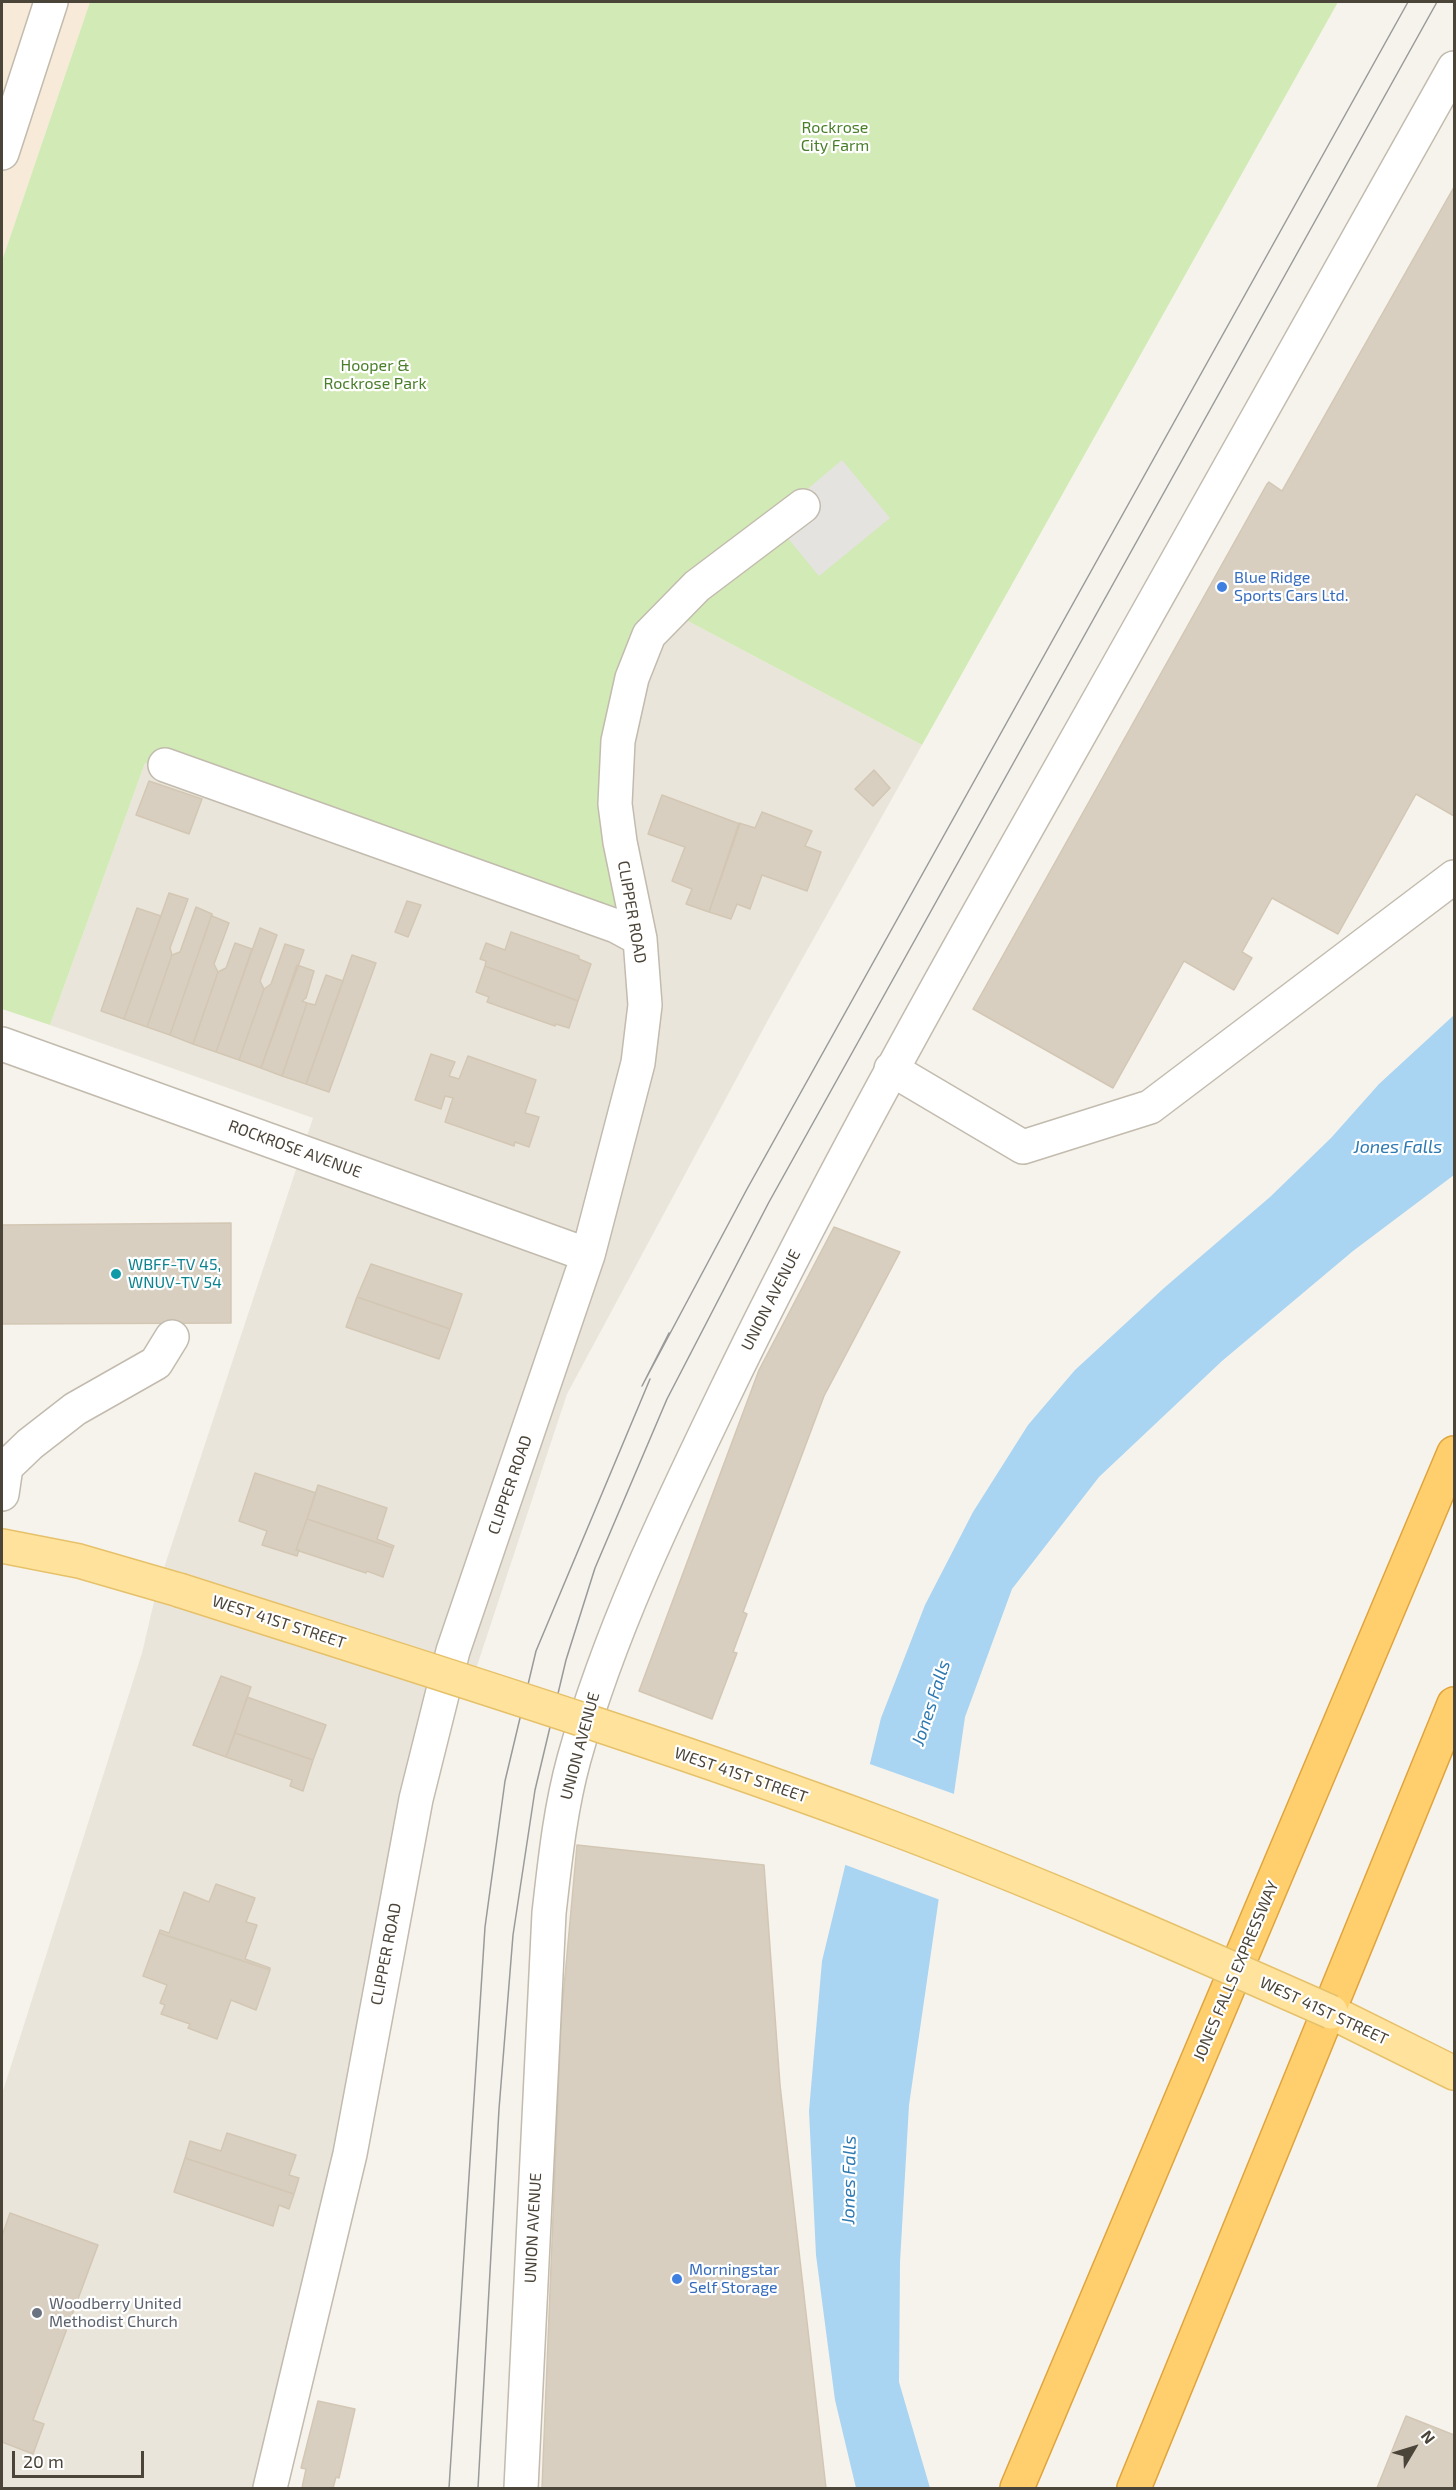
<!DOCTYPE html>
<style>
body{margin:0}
#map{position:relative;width:1456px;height:2490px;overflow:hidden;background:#f6f3ec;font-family:"Exo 2",sans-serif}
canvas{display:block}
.frame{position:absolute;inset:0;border:3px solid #4b4439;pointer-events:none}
.north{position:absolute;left:1384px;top:2418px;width:60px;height:60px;-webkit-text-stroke:4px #fff;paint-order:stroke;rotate:52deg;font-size:16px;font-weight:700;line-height:24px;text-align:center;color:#4b4439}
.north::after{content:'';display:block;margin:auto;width:21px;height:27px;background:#4b4439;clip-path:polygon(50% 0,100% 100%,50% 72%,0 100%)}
.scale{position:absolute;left:12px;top:2451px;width:132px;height:27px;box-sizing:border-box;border:3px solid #4b4439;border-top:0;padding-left:8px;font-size:18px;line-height:21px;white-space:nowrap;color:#4b4439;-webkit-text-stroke:4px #fff;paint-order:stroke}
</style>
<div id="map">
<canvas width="1456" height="2490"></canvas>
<div class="frame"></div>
<div class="north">N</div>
<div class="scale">20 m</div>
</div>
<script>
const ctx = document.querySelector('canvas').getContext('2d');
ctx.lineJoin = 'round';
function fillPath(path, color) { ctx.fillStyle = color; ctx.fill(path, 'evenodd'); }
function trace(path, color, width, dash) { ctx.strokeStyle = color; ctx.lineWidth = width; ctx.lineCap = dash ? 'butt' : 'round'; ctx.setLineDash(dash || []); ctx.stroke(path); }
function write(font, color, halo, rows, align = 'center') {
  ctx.font = font + ' "Exo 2",sans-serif'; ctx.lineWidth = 4.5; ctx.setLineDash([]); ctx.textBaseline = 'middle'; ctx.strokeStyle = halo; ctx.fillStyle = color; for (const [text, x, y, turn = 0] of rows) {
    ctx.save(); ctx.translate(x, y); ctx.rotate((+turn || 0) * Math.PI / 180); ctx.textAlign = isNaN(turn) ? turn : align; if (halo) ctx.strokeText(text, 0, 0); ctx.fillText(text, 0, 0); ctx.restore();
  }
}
fillPath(new Path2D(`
 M667,610L922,745L768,1020L567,1394L468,1693L442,1684L263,2488H2V2094L142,1653L157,1589L313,1118L50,1025L145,763L624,928L622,743Z`), '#eae5da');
fillPath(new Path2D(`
 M2,2H90L2,261Z`), '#f7ead8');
fillPath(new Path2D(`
 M90,2H1338L922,745L667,610L631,683L624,929L145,763L50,1025L2,1009V261Z`), '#d2eab5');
fillPath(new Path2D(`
 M842,460L890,518L819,576L772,519Z`), '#e5e3e0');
fillPath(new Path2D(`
 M1454,1015V1175L1353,1251L1222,1361L1099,1477L1012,1589L965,1717L909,2105L900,2262L899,2382L930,2488H856L835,2400L816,2255L809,2111L822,1961L881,1718L925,1605L973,1512L1028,1425L1075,1370L1164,1288L1270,1197L1331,1138L1379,1084Z`), '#a9d4f2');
fillPath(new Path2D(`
 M867,1763L957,1795L943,1901L843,1864Z`), '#f6f3ec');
const building = new Path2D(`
 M1454,187V816L1416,794L1338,934L1272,898L1242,952L1252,958L1234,990L1184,961L1113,1088L973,1009L1267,484L1269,482L1282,491Z
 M874,770L890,788L873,806L855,789Z
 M149,781L202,799L189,834L136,815Z
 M662,795L740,824L709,912L686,904L692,889L672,881L685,847L648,834Z
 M762,812L812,831L805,846L821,852L807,891L762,875L750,909L737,904L731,919L709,912L739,823L755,828Z
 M169,893L188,899L170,948L172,955L147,1027L124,1019Z
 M407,901L421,905L408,937L395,932Z
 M196,907L212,914L170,1035L147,1027L172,955L180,952Z
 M137,908L161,916L124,1019L101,1011Z
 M212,914V916L229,923L214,964L218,972L193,1044L170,1035Z
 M260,928L277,935L260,981L264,989L239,1060L216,1052Z
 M511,932L579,956V959L591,964L578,1001L485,966L486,961L480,959L486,943L505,950Z
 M235,943L252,949L216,1052L193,1044L218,972L226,968Z
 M285,944L304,950L261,1068L239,1060L264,989L271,984Z
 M352,955L376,963L329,1092L306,1084Z
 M297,965L314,971L306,998L302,1001L307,1003L282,1076L261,1068Z
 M485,966L578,1001L569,1028L556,1024L555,1026L487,1002L489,997L476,992Z
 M326,975L343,981L306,1084L282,1076L307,1003L315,1005Z
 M431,1054L455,1062L449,1076L459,1079L468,1056L536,1080L525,1113L539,1117L529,1147L515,1142L514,1146L445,1122L453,1098L445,1096L441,1109L415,1100Z
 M231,1223V1323L2,1324V1225Z
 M834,1227L900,1252L824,1396L743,1612L747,1614L733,1652L737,1653L712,1719L639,1691L759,1370Z
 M371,1264L462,1294L450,1329L357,1297Z
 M357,1297L450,1329L439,1359L346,1327Z
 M255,1473L316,1493L296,1550H299L297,1556L262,1545L267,1531L239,1521Z
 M318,1485L387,1508L377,1539L394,1546L393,1548L307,1519Z
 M307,1519L393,1548L383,1577L367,1571L366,1573L296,1550Z
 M221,1676L251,1687L226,1757L193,1745Z
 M247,1697L326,1725L313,1760L235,1733Z
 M235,1733L313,1760L303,1791L290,1786L292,1780L226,1757Z
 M577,1845L764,1865L780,2085L826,2488H542L561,2020Z
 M216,1884L255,1898L246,1922L257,1925L245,1959L270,1968V1970L159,1933L160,1930L169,1933L184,1892L209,1902Z
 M159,1933L270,1970L256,2010L231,2000L217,2039L188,2028L190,2024L161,2014L165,2005L160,2003L167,1985L143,1976Z
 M227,2133L296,2155L289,2175L299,2178L294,2194L185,2158L190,2141L221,2151Z
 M185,2158L294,2194L289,2209L279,2205L273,2226L174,2192Z
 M10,2213L98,2245L33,2420L44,2424L33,2454L2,2442V2236Z
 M318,2401L355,2409L339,2478L336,2477L333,2488H302L306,2469L301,2468Z
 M1406,2416L1454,2435V2488H1377Z`);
fillPath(building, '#d8cfc1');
trace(building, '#d3c7b4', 1.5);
const minor = new Path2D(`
 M2,153L51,2
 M165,765L616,926L640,939
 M2,1044L588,1255
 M891,1069L1023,1147L1150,1107L1454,877
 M2,1494L6,1467L30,1444L75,1409L156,1363L172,1337
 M270,2488L350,2154L416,1799L453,1651L588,1255L638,1063L645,1005L640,939L620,842L615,804L618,741L632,678L649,635L697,586L803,506
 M521,2488L549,1913C555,1861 560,1810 574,1759C609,1633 667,1513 724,1395C802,1233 888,1075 976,918C1136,635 1295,351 1454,68`);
const major = new Path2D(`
 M2,1546L79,1561L179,1590
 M1331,2012L1454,2073`);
const highway = new Path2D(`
 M1017,2488L1454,1453
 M1134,2488L1454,1704`);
trace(minor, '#c2bbae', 36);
trace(major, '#e6c16a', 36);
trace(highway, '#e0a43c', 36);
trace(minor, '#fff', 33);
trace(major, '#ffe39c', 33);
trace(highway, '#ffcf6e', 33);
trace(new Path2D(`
 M668,1337L669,1333L642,1386L747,1189L1408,2
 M449,2488L485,1927L505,1781L536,1651L650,1379
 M478,2488L499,2109L513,1935L535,1790L566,1660L595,1568L667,1399L769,1202L1437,2`), '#9a9a9a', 1.5);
const majorBridge = new Path2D(`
 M179,1590C416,1666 654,1739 887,1826C1037,1882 1184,1947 1331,2012`);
trace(majorBridge, '#e6c16a', 36, []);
trace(majorBridge, '#ffe39c', 33);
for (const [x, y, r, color] of [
 [1222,587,6,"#3f7fe0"],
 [116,1274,6,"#0f9aa8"],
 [677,2279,6,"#3f7fe0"],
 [37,2313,6,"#6b7280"]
]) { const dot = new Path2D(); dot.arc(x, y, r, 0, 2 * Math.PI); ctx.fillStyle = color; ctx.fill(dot); trace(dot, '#fff', 2); }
write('16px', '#4a7f2a', '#fff', [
 ["Rockrose",835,128],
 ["City Farm",835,146],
 ["Hooper &",375,366],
 ["Rockrose Park",375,384]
]);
write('16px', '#366cbe', '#fff', [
 ["Blue Ridge",1234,578],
 ["Sports Cars Ltd.",1234,596],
 ["Morningstar",689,2270],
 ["Self Storage",689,2288]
], 'left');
write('16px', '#4b4439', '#fff', [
 ["CLIPPER ROAD",632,912,80],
 ["ROCKROSE AVENUE",295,1149,20],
 ["UNION AVENUE",771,1300,-63],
 ["CLIPPER ROAD",510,1485,-71],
 ["WEST 41ST STREET",279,1622,18],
 ["UNION AVENUE",580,1746,-75],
 ["WEST 41ST STREET",741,1775,19],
 ["CLIPPER ROAD",386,1954,-79],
 ["JONES FALLS EXPRESSWAY",1236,1971,-67],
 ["WEST 41ST STREET",1324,2011,25],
 ["UNION AVENUE",533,2228,-87]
]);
write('16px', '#0d838f', '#fff', [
 ["WBFF-TV 45,",128,1265],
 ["WNUV-TV 54",128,1283]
], 'left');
write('16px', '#5b616d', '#fff', [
 ["Woodberry United",49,2304],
 ["Methodist Church",49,2322]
], 'left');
write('italic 18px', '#2e7ab2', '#fff', [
 ["Jones Falls",1398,1147],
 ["Jones Falls",931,1703,-72],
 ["Jones Falls",849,2180,-89]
]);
</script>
